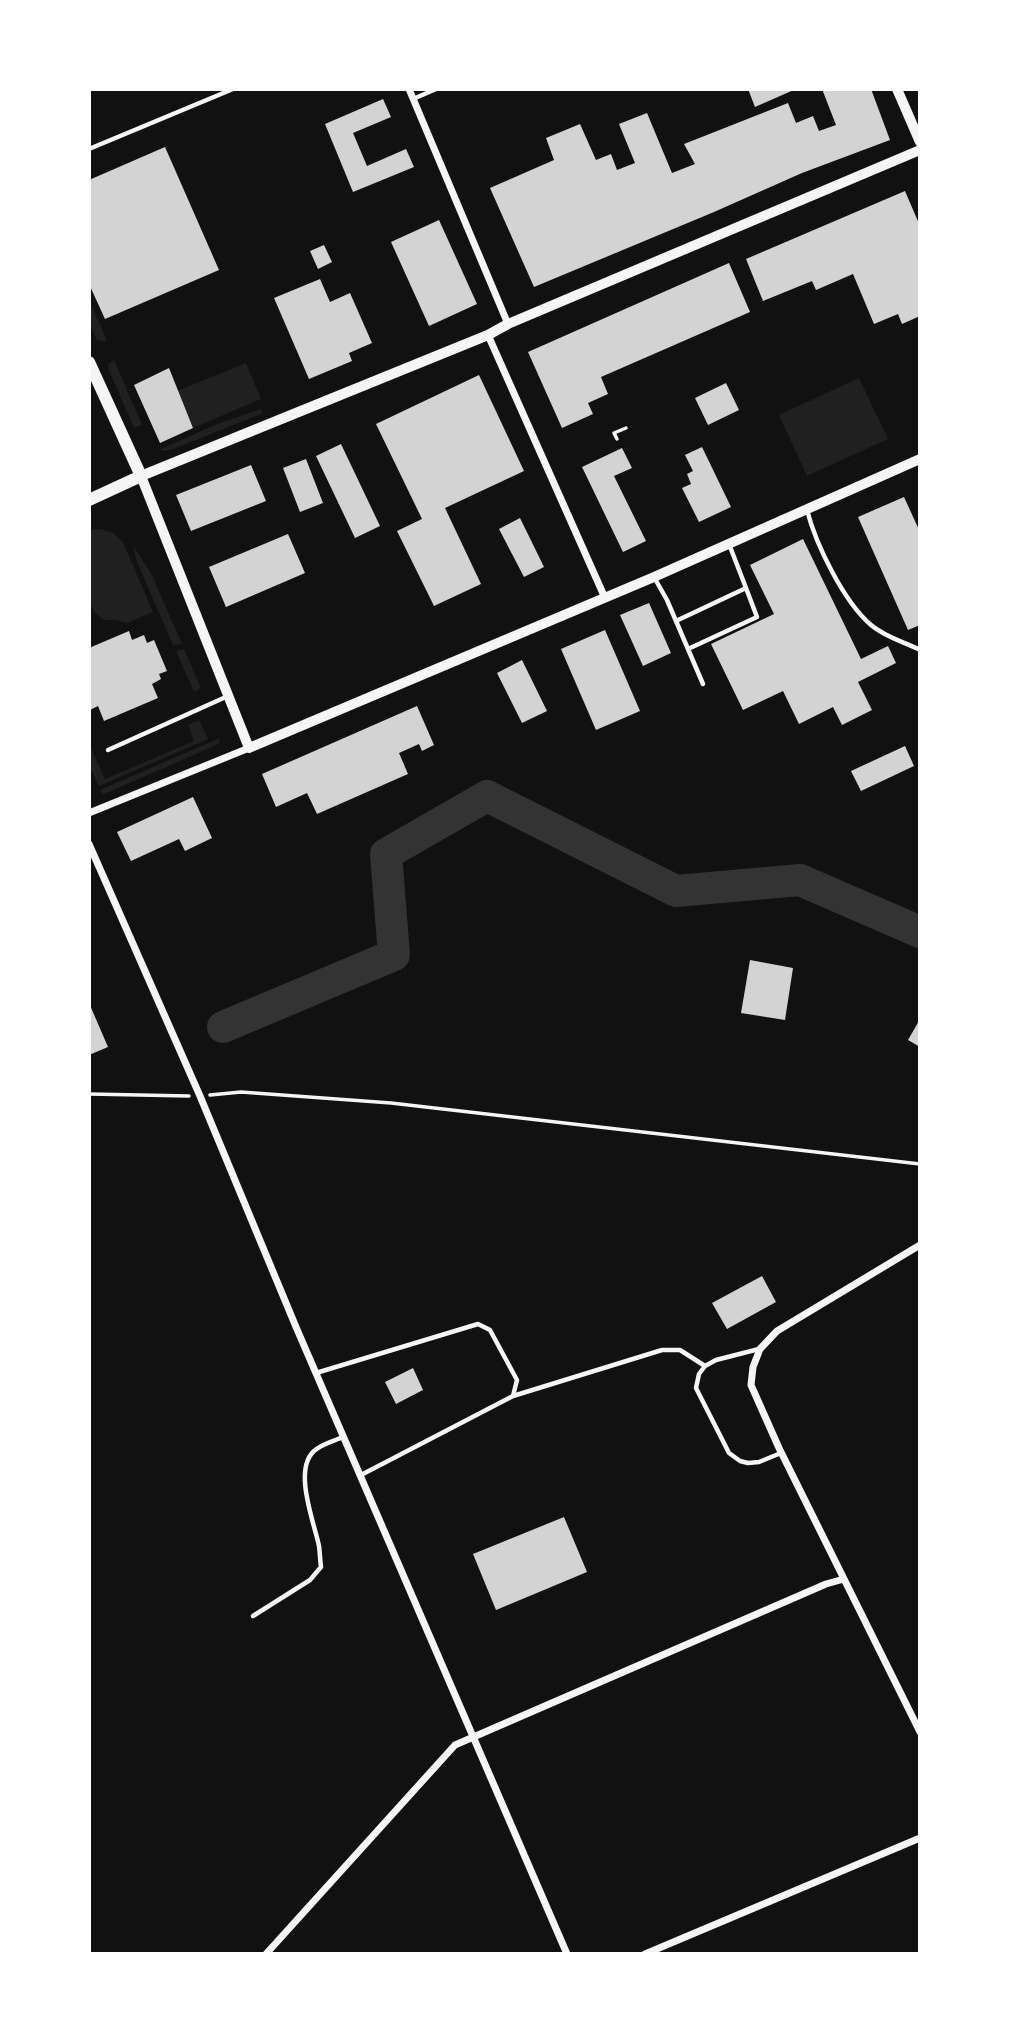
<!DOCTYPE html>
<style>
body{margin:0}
#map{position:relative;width:1009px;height:2043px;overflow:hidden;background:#111;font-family:"Golos Text",sans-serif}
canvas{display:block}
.frame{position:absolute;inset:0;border:91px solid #fff;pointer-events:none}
</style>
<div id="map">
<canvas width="1009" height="2043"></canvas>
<div class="frame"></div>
</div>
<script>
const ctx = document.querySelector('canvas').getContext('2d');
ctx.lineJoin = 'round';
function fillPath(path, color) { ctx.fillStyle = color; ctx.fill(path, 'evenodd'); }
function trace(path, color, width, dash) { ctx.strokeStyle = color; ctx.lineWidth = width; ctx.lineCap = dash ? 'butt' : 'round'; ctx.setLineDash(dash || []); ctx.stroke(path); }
fillPath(new Path2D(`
 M89,300L107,340L105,342L97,340L89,322Z
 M114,360L142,425L134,428L108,368L109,363Z
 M246,363L261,399L193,428L177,391Z
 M859,378L888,439L807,476L779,415Z
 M261,409L263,413L176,448L165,451L159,450L217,424Z
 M100,529L113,533L123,542L153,612L127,623L116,620H104L94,612L89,601V530Z
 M133,546L151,573L182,644L173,645L137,562Z
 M184,649L201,688L194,692L176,651Z
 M199,720L208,739L99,786L89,765V744L105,779L194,741L188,725Z
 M220,738L219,743L212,747L111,791L103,794L100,790Z`), '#202020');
trace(new Path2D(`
 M223,1027L394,955L386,854L487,796L676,891L800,880L920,932`), '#333', 32);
fillPath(new Path2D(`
 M748,89H796L755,107Z
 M822,89H871L890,140L802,173L714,212L534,287L490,188L554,160L546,138L580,124L596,160L611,154L617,170L635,163L619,124L647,113L672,173L695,164L684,144L788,103L796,123L813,116L819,131L836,125Z
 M383,99L391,117L353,133L367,166L406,149L414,167L353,192L325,124Z
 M165,147L219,270L105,319L89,284V180Z
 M905,191L920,226V316L902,324L898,314L874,324L853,274L816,290L812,281L763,301L746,259Z
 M439,220L477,304L429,326L391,242Z
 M324,245L332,262L318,269L310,251Z
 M729,263L750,312L601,377L608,394L588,403L593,414L562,428L528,352Z
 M320,279L330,302L350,293L372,343L349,353L352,361L309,379L274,298Z
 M169,368L193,428L160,443L134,385Z
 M479,375L524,471L445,508L481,584L434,606L397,531L422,519L376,424Z
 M726,383L739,410L708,425L695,398Z
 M341,444L380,526L355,538L316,456Z
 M702,447L731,507L699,522L682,488L691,484L687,474L693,471L685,455Z
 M622,448L632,468L614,476L646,541L623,552L582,467Z
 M306,459L323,503L300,512L283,468Z
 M251,465L266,501L191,531L176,495Z
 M904,497L920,532V625L908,630L858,517Z
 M520,518L544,567L524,577L499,529Z
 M288,534L305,573L226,607L209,567Z
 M803,539L861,659L888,646L896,663L858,682L872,710L842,725L833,707L799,724L783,691L743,710L711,644L774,614L750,565Z
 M649,603L671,653L643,666L620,615Z
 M605,630L640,711L596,730L561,649Z
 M129,631L132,640L144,635L147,643L154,640L167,671L159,674L161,679L152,684L158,698L104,721L98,706L90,710L89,707V648Z
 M522,660L547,711L522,723L497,673Z
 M417,706L434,745L422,751L419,744L399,753L408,774L317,814L307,793L276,807L262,774Z
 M905,746L914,766L861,791L851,771Z
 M193,797L212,838L185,851L179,839L131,861L117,832Z
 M750,960L793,968L785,1020L741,1013Z
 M89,1003L108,1047L89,1055Z
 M920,1019V1047L908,1040Z
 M762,1276L776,1302L727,1329L712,1303Z
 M413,1368L423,1390L396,1404L385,1382Z
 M564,1517L587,1572L496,1610L473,1554Z`), '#d3d3d3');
trace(new Path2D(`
 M617,439L614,433L626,428
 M89,1094L189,1096
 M210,1095L241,1092L391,1103L920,1164`), '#f5f5f5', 3.5);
trace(new Path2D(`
 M413,99L436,89
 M89,149L233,89
 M807,510C816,545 844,602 871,625C885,637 904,642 920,650
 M654,577L667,600L703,684
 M676,621L746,588L729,544
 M688,649L757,617L746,588
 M108,750L228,696
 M759,1349L716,1360L705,1366L699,1374L696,1388L729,1453L740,1461L748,1463L759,1462L781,1453
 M316,1373L478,1324L490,1330L517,1380L513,1396L361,1475
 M513,1396L662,1350H680L705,1366
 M253,1616L310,1580L321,1567C320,1560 320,1553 319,1546C314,1522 293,1470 314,1451C321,1444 334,1441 343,1437`), '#f5f5f5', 4.5);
trace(new Path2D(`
 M409,89L508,324
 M488,335L605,598
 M89,813L249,748
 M89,844L200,1096L296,1327L567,1954
 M920,1245L777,1331L760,1349L753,1367L751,1385L779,1448L920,1732
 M266,1954L455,1745L826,1584L844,1579
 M645,1954L920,1838`), '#f5f5f5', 7);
trace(new Path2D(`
 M897,89L920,142
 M920,150L508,324L488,335L141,476L249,748L654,577L920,459`), '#f5f5f5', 10);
trace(new Path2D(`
 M89,362L141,476L89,500`), '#f5f5f5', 12);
</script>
